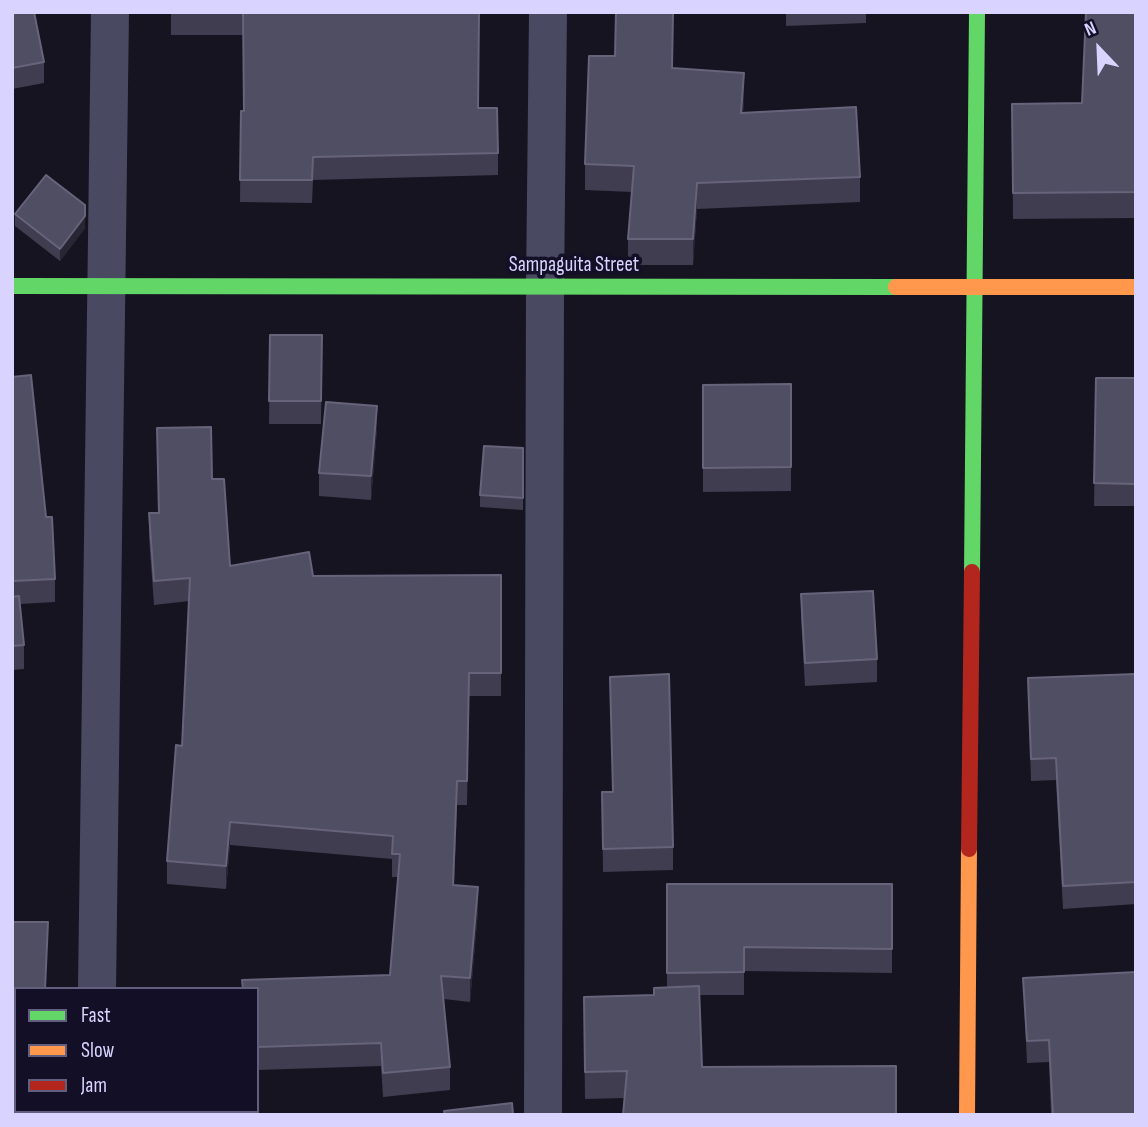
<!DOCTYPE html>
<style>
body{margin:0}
#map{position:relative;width:1148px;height:1127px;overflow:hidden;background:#161421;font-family:"Sofia Sans Condensed",sans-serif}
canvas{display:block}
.frame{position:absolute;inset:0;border:14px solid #d9d4ff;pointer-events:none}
.legend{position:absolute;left:14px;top:987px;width:245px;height:126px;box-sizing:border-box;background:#130f26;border:2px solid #625e7d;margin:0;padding:9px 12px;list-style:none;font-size:21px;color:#d9d4ff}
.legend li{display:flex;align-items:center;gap:14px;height:35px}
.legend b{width:35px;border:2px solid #625e7d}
.north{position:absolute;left:1064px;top:14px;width:70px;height:70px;-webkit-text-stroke:5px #130f26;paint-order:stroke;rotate:337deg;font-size:19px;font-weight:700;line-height:28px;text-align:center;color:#d9d4ff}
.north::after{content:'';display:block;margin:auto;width:24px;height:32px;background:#d9d4ff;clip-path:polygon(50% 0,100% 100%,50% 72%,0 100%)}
</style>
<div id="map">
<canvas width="1148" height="1127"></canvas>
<div class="frame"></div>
<ul class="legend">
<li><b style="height:9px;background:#63d668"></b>Fast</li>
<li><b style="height:9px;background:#ff974d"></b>Slow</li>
<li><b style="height:9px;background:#b3261e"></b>Jam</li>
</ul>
<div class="north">N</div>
</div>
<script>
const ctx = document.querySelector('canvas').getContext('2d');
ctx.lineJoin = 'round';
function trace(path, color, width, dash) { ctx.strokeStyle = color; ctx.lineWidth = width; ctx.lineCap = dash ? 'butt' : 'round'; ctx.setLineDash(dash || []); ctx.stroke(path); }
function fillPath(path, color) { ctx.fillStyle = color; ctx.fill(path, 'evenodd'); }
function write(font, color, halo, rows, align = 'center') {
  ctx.font = font + ' "Sofia Sans Condensed",sans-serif'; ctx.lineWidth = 7; ctx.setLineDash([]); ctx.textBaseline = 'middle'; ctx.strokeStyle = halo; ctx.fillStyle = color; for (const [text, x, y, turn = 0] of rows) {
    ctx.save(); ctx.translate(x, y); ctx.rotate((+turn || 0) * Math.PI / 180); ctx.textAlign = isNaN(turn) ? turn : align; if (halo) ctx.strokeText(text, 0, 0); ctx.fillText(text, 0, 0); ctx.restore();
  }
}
trace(new Path2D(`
 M97,989L110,12
 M95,1115V1111
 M543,1115L545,287L548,12`), '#4a4962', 38);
trace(new Path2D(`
 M12,286L896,287
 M972,572L977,12`), '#63d668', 16);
trace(new Path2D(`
 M896,287H1136
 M967,1115L969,849`), '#ff974d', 16);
trace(new Path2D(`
 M969,849L972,572`), '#b3261e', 16);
fillPath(new Path2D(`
 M12,12L44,62V83L12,89Z
 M171,12H479L478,108L498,153V175L313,180L312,203L240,202L241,111H244L243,35H171Z
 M786,12H866V23L786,26Z
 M1136,12V218L1013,219L1012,104L1082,103Z
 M672,68L744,99L743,113L860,177V202L697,209L693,265H628V239L632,192L585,190V164Z
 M85,205V228L60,261L15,226V214Z
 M270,335H322L321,424H269Z
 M12,377L46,517L55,579V602L20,604L24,645V669L12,670Z
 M1096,378H1136V506H1094Z
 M791,384V491L703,492V385Z
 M157,428L212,479L230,566L313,576L501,575V696H469L467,805H457L454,885L478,911L470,1002L444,999L450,1067V1090L383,1097L381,1066L257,1070V989L390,975L398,877H392V859L230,845L226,889L167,884V861L182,746L189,601L154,605L149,537V513H158Z
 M377,429L371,500L319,496V473Z
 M523,448V510L480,507V495Z
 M801,594L877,659V682L805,686L801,618Z
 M1136,674V904L1063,909L1056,780L1031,781L1028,678Z
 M610,677L673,847V870L603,872L602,792H613Z
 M667,884H892V973L744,971V995H699L625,1098L585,1099L584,1023L654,995L667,987Z
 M12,922L48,945L16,989V1024H12Z
 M1023,978L1136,1115H1051L1049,1062L1027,1063Z`), '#403d50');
fillPath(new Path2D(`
 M744,73V99L741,139V113Z
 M697,183V209L693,265V239Z
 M85,216V228L60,261V249Z
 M377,406V429L371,500V476Z
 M457,781V805L453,909V885Z
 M230,822V845L226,889V866Z
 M478,887V911L470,1002V978Z`), '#282635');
const building = new Path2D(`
 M12,12H34L44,62L12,68Z
 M171,12H479L478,108H497L498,153L313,157L312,180H240L241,111H244L243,12Z
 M616,12H673L672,68L744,73L741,113L856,107L860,177L697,183L693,239H628L634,166L585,164L589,56H615Z
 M1086,12H1136V192L1013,193L1012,104L1082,103Z
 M46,175L85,205V216L60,249L15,214Z
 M270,335H322L321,401H269Z
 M31,375L46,517H52L55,579L12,581V377Z
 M1096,378H1136V484L1094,483Z
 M791,384V467L703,468V385Z
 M326,402L377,406L371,476L319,473Z
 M211,427L212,479H224L230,566L309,552L313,576L501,575V673H469L467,781H457L453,885L478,887L470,978L441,976L450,1067L383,1073L381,1043L257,1047V989H243L242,980L390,975L400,854H392L393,836L230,822L226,866L167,861L176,745L182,746L190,578L154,581L149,513H159L157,428Z
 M484,446L523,448V498L480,495Z
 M873,591L877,659L805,663L801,594Z
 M19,596L24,645L12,646V597Z
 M669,674L673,847L603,849L602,792H613L610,677Z
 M1136,674V882L1063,886L1056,758L1031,759L1028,678Z
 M667,884H892V949L744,947V972L667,973Z
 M12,922H48L45,989H16V1001H12Z
 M1136,972V1115H1053L1049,1040L1027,1041L1023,978Z
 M699,986L702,1067L896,1066V1115H623L627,1071L585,1072L584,997L654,995V988Z
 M512,1103L513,1115H445L444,1111Z`);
fillPath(building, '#504e63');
trace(building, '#66637b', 2);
write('21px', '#d9d4ff', '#130f26', [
 ["Sampaguita Street",574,266]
]);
</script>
